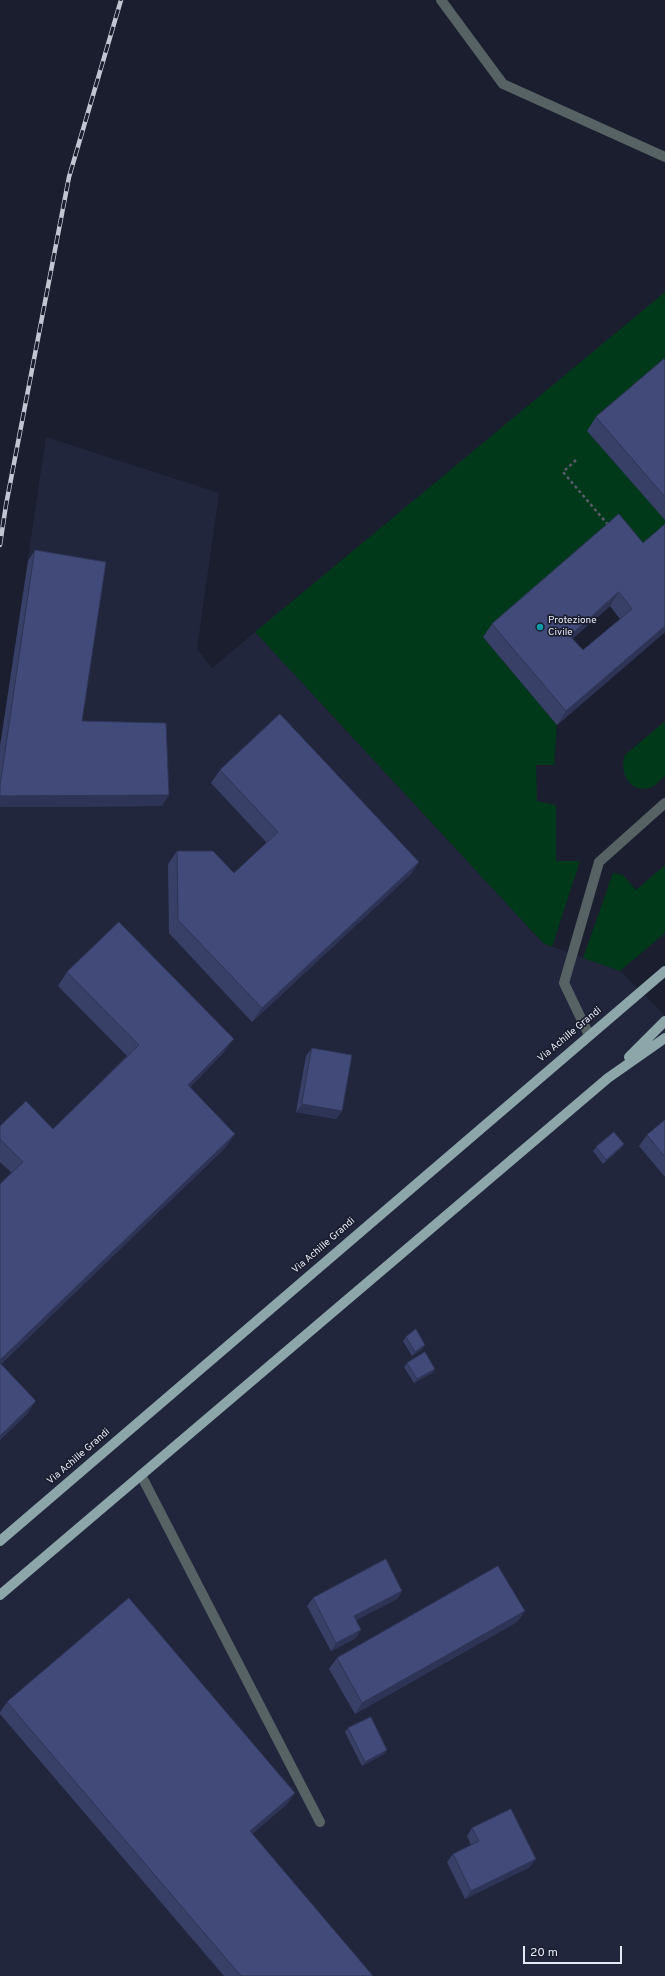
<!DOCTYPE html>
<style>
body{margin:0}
#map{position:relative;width:665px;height:1976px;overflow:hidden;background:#1a1e2f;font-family:Overpass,sans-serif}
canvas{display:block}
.scale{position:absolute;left:523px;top:1946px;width:99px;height:18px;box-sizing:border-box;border:2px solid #e6e9f5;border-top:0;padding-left:5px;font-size:12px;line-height:14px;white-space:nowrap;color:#e6e9f5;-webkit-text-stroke:3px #1a1e2f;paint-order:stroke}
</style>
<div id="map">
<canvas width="665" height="1976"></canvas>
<div class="scale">20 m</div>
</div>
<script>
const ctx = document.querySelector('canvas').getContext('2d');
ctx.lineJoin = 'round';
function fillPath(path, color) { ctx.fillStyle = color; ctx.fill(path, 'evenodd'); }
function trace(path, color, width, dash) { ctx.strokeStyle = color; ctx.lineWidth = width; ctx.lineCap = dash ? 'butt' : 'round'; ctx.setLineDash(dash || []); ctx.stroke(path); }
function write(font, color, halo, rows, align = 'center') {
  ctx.font = font + ' Overpass,sans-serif'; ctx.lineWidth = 3.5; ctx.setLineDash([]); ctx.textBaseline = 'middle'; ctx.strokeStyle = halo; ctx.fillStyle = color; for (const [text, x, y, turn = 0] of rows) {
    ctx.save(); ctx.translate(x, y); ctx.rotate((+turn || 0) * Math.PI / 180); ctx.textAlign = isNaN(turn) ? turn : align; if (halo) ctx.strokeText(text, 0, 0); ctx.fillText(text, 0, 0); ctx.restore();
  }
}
fillPath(new Path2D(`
 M46,437L219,493L197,649L212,668L255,632L543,943L620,971L665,1015V1976H0V746Z`), '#21263d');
fillPath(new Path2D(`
 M665,292V384L587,431L665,520V529L634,556L483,637L557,725L554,765H536L537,801L556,805V861H580L552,947L543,943L255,632Z
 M665,721V776C660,780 656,786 650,788C629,793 619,772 625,755Z
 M665,865V933L620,971L583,958L613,873L623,875L636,890Z`), '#00391a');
trace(new Path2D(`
 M576,460L563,472L610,527`), '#585c6b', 2.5, [3, 3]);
trace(new Path2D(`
 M441,0L503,84L665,157
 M589,1035L564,983L599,862L665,803
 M141,1475L320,1822`), '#566263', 10);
trace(new Path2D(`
 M629,1057L665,1021
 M0,1541L665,971
 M0,1595L608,1078L665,1038`), '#8da6a9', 10);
const rail = new Path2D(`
 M0,545L6,505L69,177L121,0`);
trace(rail, '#c2c5d2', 4.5);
trace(rail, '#1a1e2f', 3, [9]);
fillPath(new Path2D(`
 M665,360V520L587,431L596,417Z
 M665,524V632L557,725L483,637L492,624L643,543ZM610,606L620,619L583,650L572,639Z
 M35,550L82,721L162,806L0,807V746L28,561Z
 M220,770L419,862L410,875L252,1022L169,933L168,864L177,851L234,873L267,843L211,783Z
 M67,972L224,1052L190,1087L226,1147L1,1364L27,1414L0,1440V1184L12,1173L0,1162V1126L53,1129L127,1056L58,986Z
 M312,1048L342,1111L336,1119L296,1112L306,1056Z
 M665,1120V1177L639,1146L647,1135Z
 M624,1144L621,1148L603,1164L593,1151L596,1147Z
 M406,1337L425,1345L422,1349L412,1356L403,1341Z
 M407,1363L435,1369L432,1373L414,1383L404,1367Z
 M402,1591L397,1599L356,1620V1638L331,1651L307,1606L313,1598Z
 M525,1611L517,1622L355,1714L329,1669L337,1658Z
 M7,1702L295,1793L287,1804L252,1834L373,1976H224L0,1714V1712Z
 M348,1728L384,1754L362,1766L345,1732Z
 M472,1828L530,1867L465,1899L447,1862L453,1854L471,1845L467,1836Z`), '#384068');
fillPath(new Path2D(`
 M619,592L610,606L561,649L570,636Z
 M665,626V632L557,725L566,711Z
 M169,795L162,806L0,807V796Z
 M419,862L410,875L252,1022L262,1008Z
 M234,1039L224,1052L179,1099L188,1085Z
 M302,1104L342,1111L336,1119L296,1112Z
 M235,1134L226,1147L0,1364V1360Z
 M624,1144L621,1148L603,1164L606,1160Z
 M425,1345L422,1349L412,1356L415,1352Z
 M435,1369L432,1373L414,1383L417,1379Z
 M36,1401L27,1414L0,1440V1436Z
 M402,1591L397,1599L349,1624L354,1616Z
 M525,1611L517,1622L355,1714L362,1703Z
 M361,1630L356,1638L331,1651L336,1643Z
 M387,1750L384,1754L362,1766L365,1762Z
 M295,1793L287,1804L242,1842L250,1831Z
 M536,1859L530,1867L465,1899L471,1891Z`), '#2e3455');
const building = new Path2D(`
 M664,359L665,360V497L596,417Z
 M619,514L643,543L665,524V626L566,711L492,624ZM619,592L632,609L583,650L570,636Z
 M35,550L106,562L82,721L166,723L169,795L0,796V786Z
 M280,714L419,862L262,1008L178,920L177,851H213L234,873L278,832L220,770Z
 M119,922L234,1039L188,1085L235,1134L0,1360V1184L23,1162L0,1139V1126L26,1101L53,1129L139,1045L67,972Z
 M312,1048L352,1055L342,1111L302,1104Z
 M665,1120V1157L647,1135Z
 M614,1132L624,1144L606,1160L596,1147Z
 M416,1329L425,1345L415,1352L406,1337Z
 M425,1352L435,1369L417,1379L407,1363Z
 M0,1363L36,1401L0,1436Z
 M386,1559L402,1591L354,1616L361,1630L336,1643L313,1598Z
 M498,1566L525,1611L362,1703L337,1658Z
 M129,1598L295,1793L250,1831L373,1976H241L7,1702Z
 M371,1717L387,1750L365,1762L348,1728Z
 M511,1809L536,1859L471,1891L453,1854L479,1841L472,1828Z`);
fillPath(building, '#414a79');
trace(building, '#2e3455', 1);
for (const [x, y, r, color] of [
 [540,627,4,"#0f9aa8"]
]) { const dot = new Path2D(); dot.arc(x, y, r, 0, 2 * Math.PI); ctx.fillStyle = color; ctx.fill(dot); trace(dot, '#1a1e2f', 1.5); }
write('10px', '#e6e9f5', '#1a1e2f', [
 ["Protezione",548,621],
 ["Civile",548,633]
], 'left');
write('10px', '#e6e9f5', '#1a1e2f', [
 ["Via Achille Grandi",570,1035,-40],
 ["Via Achille Grandi",324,1246,-41],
 ["Via Achille Grandi",79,1457,-41]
]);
</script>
